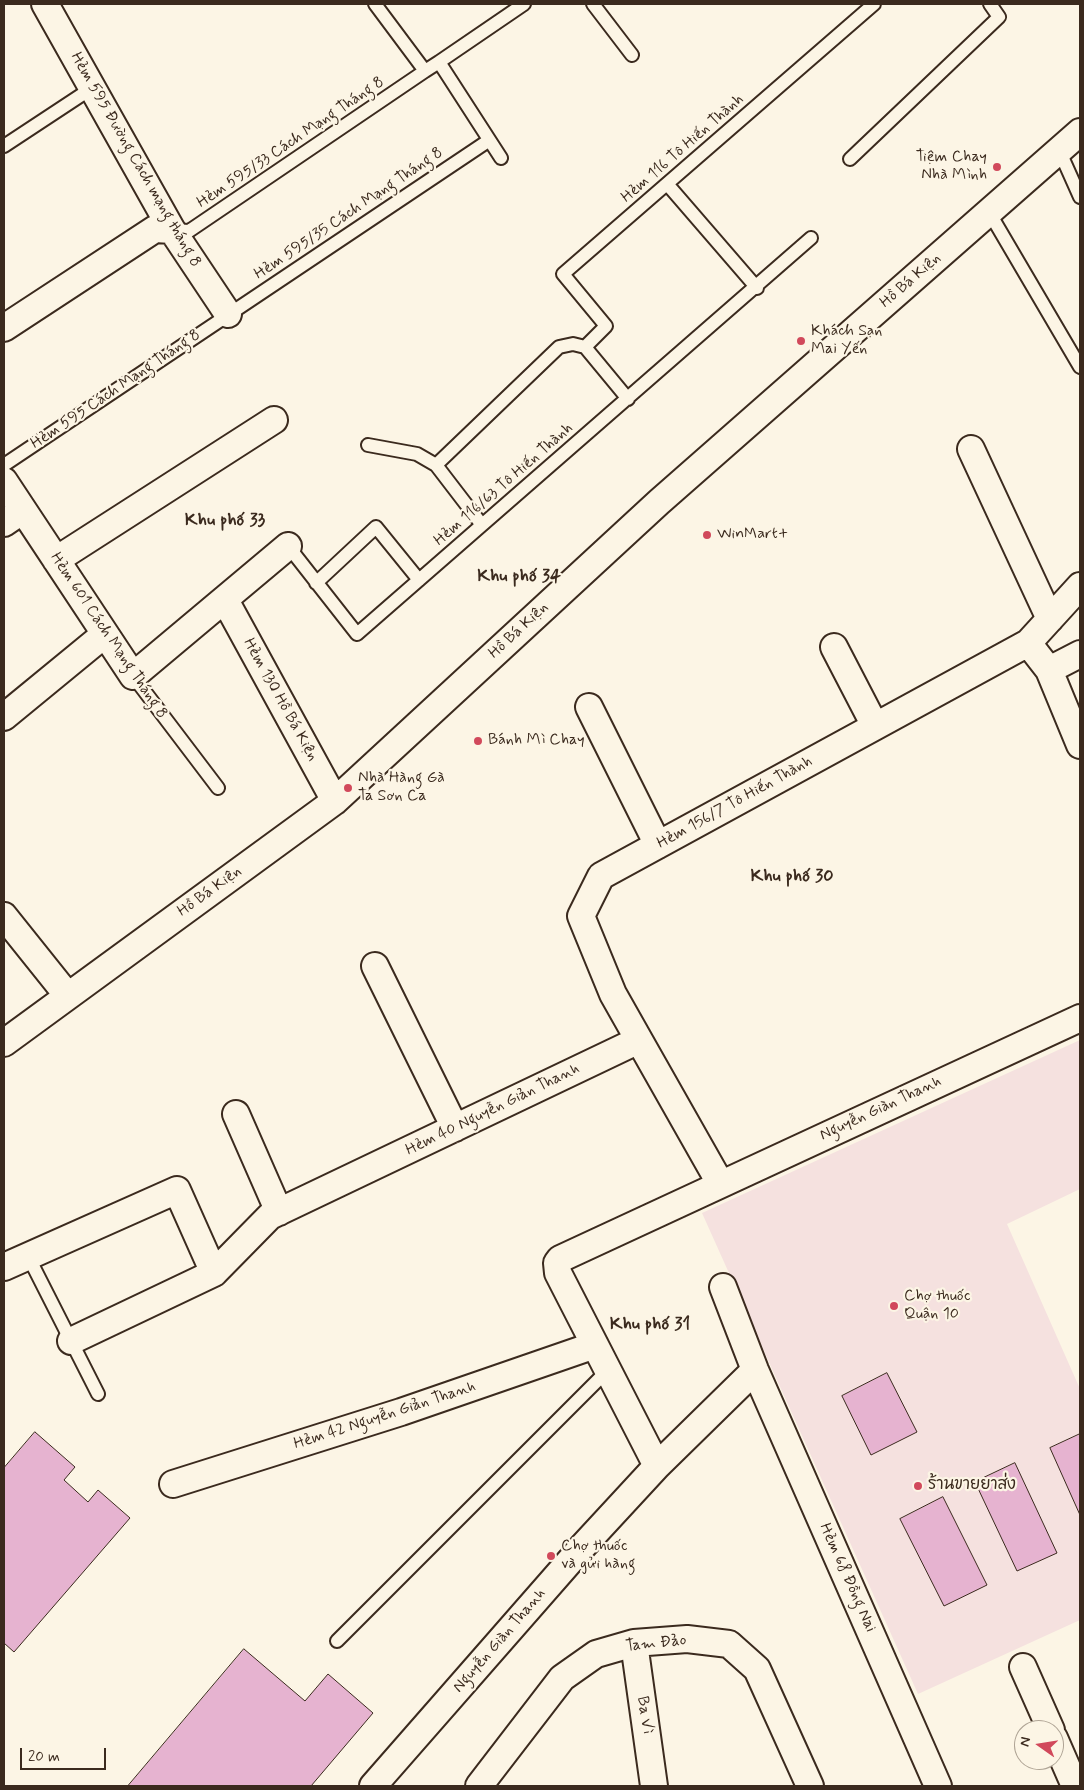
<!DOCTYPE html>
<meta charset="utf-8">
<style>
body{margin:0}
#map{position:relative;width:1084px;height:1790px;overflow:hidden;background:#fcf5e5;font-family:Mynerve,sans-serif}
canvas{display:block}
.frame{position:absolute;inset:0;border:5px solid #3b2a1e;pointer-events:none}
.north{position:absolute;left:1014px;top:1720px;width:50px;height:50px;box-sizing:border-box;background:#fcf5e5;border:1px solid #afa495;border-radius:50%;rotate:283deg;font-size:14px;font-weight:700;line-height:20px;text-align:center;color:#3b2a1e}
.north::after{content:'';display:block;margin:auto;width:18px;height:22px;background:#d1495b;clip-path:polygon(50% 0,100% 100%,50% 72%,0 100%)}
.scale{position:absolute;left:20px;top:1748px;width:86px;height:22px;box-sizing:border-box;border:2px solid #3b2a1e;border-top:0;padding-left:6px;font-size:15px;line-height:18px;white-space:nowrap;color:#3b2a1e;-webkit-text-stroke:4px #fcf5e5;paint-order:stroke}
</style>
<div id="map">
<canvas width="1084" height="1790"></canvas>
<div class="frame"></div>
<div class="north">N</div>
<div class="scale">20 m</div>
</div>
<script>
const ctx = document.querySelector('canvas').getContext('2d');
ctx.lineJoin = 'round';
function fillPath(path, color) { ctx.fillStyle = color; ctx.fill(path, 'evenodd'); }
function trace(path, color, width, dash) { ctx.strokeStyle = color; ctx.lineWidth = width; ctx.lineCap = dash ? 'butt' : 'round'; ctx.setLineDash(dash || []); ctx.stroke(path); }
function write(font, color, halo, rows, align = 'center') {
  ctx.font = font + ' Mynerve,"Playpen Sans Thai",sans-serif'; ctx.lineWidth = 4.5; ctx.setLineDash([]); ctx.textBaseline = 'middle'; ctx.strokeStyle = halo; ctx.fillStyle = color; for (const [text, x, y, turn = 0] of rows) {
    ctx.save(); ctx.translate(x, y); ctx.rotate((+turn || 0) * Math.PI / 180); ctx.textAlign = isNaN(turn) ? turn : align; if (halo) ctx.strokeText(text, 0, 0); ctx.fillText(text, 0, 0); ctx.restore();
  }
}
fillPath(new Path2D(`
 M1080,1040V1189L1007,1224L1080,1389V1620L918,1694L702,1213Z`), '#f5e1df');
const building = new Path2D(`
 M887,1373L917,1432L871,1455L842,1396Z
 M35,1432L75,1467L64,1480L88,1502L98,1490L130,1518L14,1652L4,1643V1468Z
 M1080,1434V1515L1050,1448Z
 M1015,1463L1057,1553L1017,1571L975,1482Z
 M943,1497L987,1585L944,1606L900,1519Z
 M244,1649L305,1701L328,1674L373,1713L311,1786H128Z`);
fillPath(building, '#e6b3d0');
trace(building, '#3b2a1e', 1);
const service = new Path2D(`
 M375,4L425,71L439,62L501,158
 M593,4L632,55
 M439,62L524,4
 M4,146L92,88
 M1059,150L1080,197
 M850,159L999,17L990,4
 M668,185L757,288
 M989,212L1080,367
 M172,230L189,231L425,71
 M628,399L585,347L606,326L563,274L874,4
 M368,445L417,454L436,465L482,525
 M4,465L488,141
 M436,465L559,347L573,344L585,347
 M288,546L357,634L811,238
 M316,583L376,527L419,580
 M133,676L218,788
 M28,1256L98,1394
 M337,1641L608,1370`);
const minor = new Path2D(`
 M45,4L172,230L228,314
 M4,328L155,229L172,230
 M971,449L1050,619
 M4,481L133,676L288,546
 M4,523L23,510
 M56,560L274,420
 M1080,586L1028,643L1049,670L1080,654
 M225,600L335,801
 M834,647L875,726
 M1049,670L1080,745
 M589,707L658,845
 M4,717L105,634
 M4,916L68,996
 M375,966L455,1128
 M639,1040L613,994L581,916L601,876L1028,643
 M4,1043L335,801L659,502L1080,132
 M236,1114L279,1212
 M4,1267L177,1190L214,1273
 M723,1287L755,1370L938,1786
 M71,1341L214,1273L270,1216L639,1040L720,1183
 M657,1466L558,1273L557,1263L560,1259L1080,1018
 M173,1484L401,1412L595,1345
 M634,1643L654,1786
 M1023,1667L1051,1730
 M1054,1738L1075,1786
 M373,1786L584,1545L657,1466L755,1370
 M479,1786L562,1678L596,1654L634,1643L687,1639L729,1644L757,1669L810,1786`);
trace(service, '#3b2a1e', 16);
trace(minor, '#3b2a1e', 30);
trace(service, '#fcf5e5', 12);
trace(minor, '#fcf5e5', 26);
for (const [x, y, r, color] of [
 [997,167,5,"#d1495b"],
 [801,341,5,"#d1495b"],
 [707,535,5,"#d1495b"],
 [478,741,5,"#d1495b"],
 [348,788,5,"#d1495b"],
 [894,1306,5,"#d1495b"],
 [918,1486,5,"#d1495b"],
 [551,1556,5,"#d1495b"]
]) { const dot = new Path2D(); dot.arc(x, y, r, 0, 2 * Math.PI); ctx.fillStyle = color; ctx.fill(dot); trace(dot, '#fcf5e5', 2); }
write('16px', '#3b2a1e', '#fcf5e5', [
 ["Hẻm 595/33 Cách Mạng Tháng 8",291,143,-34],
 ["Hẻm 116 Tô Hiến Thành",683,149,-41],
 ["Hẻm 595 Đường Cách mạng tháng 8",135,160,60],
 ["Hẻm 595/35 Cách Mạng Tháng 8",349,214,-34],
 ["Hồ Bá Kiện",911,281,-41],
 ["Hẻm 595 Cách Mạng Tháng 8",116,390,-34],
 ["Hẻm 116/63 Tô Hiến Thành",504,485,-41],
 ["Hồ Bá Kiện",519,631,-43],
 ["Hẻm 601 Cách Mạng Tháng 8",108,636,56],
 ["Hẻm 130 Hồ Bá Kiện",280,700,61],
 ["Hẻm 156/7 Tô Hiến Thành",735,803,-29],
 ["Hồ Bá Kiện",210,892,-36],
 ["Nguyễn Giàn Thanh",881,1109,-25],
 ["Hẻm 40 Nguyễn Giản Thanh",493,1110,-26],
 ["Hẻm 42 Nguyễn Giản Thanh",385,1416,-18],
 ["Hẻm 68 Đồng Nai",847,1578,66],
 ["Nguyễn Giàn Thanh",500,1641,-49],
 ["Tam Đảo",656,1644,-6],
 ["Ba Vì",644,1715,82]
]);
write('16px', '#3b2a1e', '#fcf5e5', [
 ["Tiệm Chay",987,158,"right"],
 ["Nhà Mình",987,176,"right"],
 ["Khách Sạn",811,332],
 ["Mai Yến",811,350],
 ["WinMart+",717,535],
 ["Bánh Mì Chay",488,741],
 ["Nhà Hàng Gà",358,779],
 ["Ta Sơn Ca",358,797],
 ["Chợ thuốc",904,1297],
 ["Quận 10",904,1315],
 ["ร้านขายยาส่ง",928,1486],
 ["Chợ thuốc",561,1547],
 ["và gửi hàng",561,1565]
], 'left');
write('bold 18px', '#3b2a1e', '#fcf5e5', [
 ["Khu phố 33",225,521],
 ["Khu phố 34",519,577],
 ["Khu phố 30",792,877],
 ["Khu phố 31",650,1325]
]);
</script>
